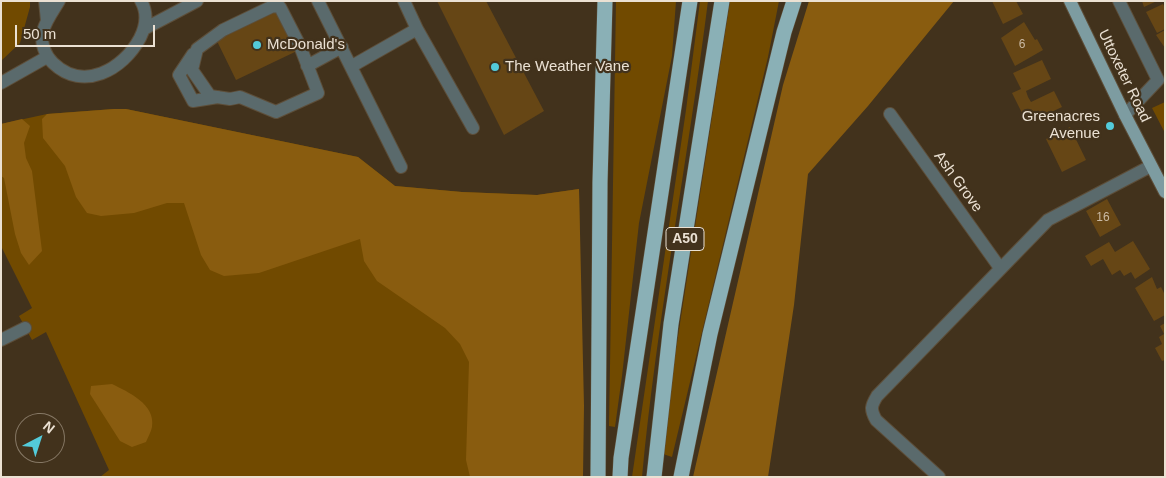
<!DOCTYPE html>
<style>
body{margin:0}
#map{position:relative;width:1166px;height:478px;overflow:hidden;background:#42321c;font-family:Arial,sans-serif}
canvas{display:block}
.frame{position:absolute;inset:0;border:2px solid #ebe1d3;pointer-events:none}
.north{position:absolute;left:15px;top:413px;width:50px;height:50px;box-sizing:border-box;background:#42321c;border:1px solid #867865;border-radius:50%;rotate:40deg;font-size:14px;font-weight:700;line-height:20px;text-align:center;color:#ebe1d3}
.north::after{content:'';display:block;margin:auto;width:18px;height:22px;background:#53cbda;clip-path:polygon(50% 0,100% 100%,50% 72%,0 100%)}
.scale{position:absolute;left:15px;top:25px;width:140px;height:22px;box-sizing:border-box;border:2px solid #ebe1d3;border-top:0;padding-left:6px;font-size:15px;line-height:18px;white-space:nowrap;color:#ebe1d3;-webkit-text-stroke:4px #42321c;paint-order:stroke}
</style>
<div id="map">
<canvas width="1166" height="478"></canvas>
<div class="frame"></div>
<div class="north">N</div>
<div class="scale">50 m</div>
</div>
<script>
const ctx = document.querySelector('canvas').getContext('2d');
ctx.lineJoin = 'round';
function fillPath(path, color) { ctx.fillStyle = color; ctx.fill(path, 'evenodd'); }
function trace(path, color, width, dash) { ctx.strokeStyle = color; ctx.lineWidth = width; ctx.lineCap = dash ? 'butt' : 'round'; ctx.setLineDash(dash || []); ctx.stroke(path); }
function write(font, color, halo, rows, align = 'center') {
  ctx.font = font + ' Arial,sans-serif'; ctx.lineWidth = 4.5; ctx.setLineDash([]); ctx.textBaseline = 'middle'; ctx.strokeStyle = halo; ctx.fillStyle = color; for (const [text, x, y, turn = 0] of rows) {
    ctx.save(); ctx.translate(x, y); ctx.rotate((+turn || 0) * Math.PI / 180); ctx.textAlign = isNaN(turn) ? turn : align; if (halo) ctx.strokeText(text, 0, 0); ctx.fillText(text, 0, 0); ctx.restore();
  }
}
fillPath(new Path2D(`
 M1,1H30V7L20,43L1,61Z
 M616,1H676L672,56L639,223L622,376L615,427L609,426Z
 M700,1H708C688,160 657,318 642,477H632L686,110Z
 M730,1H779L768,57L672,457L663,454L672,375Z
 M1165,102V133L1152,108Z
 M114,109H126L358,157L395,186L462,192L537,195L579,189L583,477H100L109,470L46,332L32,340L19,316L32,308L1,246V124L47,114Z`), '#714a00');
fillPath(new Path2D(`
 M809,1H954L868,106L808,174L794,305L768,477H693L783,85Z
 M114,109H126L358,157L395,186L462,192L537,195L579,189L584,406L583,477H470L466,460L469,362L460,344L445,328L377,281L364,261L360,239L259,273L224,276L210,270L201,255L184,203H167L134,213L101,216L87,213L76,197L65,166L43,138L42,119L47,114Z
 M22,119L30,126L24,143L26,158L32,171L42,251L29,265L21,253L15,234L4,178L1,176V124Z
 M112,384C128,392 156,404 152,427C151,432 148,437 146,442L132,447L120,441L90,394L91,386Z`), '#895c0f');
fillPath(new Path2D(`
 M437,1H486L544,111L504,135Z
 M992,1H1016L1023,14L1003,24Z
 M1142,1H1157L1144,7Z
 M1163,4L1165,8V29L1157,33L1146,12Z
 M276,9L297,51L236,80L216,39Z
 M1024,22L1035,40L1037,39L1043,50L1015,66L1001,38Z
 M1165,30V48L1156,35Z
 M1042,60L1051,79L1026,91L1028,97L1031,102L1054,91L1062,107L1045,115L1047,120L1041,123L1038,117L1029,121L1026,114L1022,113L1012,93L1021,89L1013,73Z
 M1070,127L1086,160L1062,172L1046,139Z
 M1107,199L1121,225L1100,237L1086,211Z
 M1133,241L1150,269L1135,279L1131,272L1124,276L1120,270L1112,275L1103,259L1091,266L1085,256L1109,242L1115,252Z
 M1152,277L1157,289L1161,287L1165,295V315L1154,321L1135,288Z
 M1165,323V360L1162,361L1155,348L1162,344L1159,337L1164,334L1160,326Z`), '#664615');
const minor = new Path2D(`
 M45,1L47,21
 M59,1C53,11 46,20 43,31C40,43 45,55 53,63C83,92 123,70 140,38C146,26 148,13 141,1
 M318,1L401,167
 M404,1L417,29
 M1119,1L1158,80L1125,115
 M273,6L280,7L300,46L318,93L276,112L240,97L230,99L210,96L192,70L197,49L223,30Z
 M144,29L197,1
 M193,54L179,75L193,101L218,97
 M307,66L342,47
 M352,66L417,29L473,128
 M1,83L47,57
 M890,114L1000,268
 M1,340L25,328
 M939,477L876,420C870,409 871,406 877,396L1048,220L1151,166`);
const major = new Path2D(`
 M1070,1L1125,115L1165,192`);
const highway = new Path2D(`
 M598,477L600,182L605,1
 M620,477L621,458L690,1
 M654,477L671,324L722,1
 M681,477L710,334L784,32L794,1`);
trace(minor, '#5d4e39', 14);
trace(major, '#5d4e39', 14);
trace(highway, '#5d4e39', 16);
trace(minor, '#5a6a6c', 12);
trace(major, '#7d9ca1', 12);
trace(highway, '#8ab0b6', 15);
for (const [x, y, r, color] of [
 [257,45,5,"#53cbda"],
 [495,67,5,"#53cbda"],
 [1110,126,5,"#53cbda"]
]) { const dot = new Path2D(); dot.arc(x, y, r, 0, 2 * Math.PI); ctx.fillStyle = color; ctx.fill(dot); trace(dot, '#42321c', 2); }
write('12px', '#cabaa4', null, [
 ["6",1022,45],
 ["16",1103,218]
]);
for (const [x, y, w] of [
 [685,239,38]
]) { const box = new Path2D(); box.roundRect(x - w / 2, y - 11.5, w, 23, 4); ctx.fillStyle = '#42321c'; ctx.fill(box); trace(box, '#ebe1d3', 1); }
write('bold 14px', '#ebe1d3', null, [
 ["A50",685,239]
]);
write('15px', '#ebe1d3', '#42321c', [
 ["McDonald's",267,45],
 ["The Weather Vane",505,67],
 ["Greenacres",1100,117,"right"],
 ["Avenue",1100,134,"right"]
], 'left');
write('15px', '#ebe1d3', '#42321c', [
 ["Uttoxeter Road",1124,76,64],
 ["Ash Grove",958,182,54]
]);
</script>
